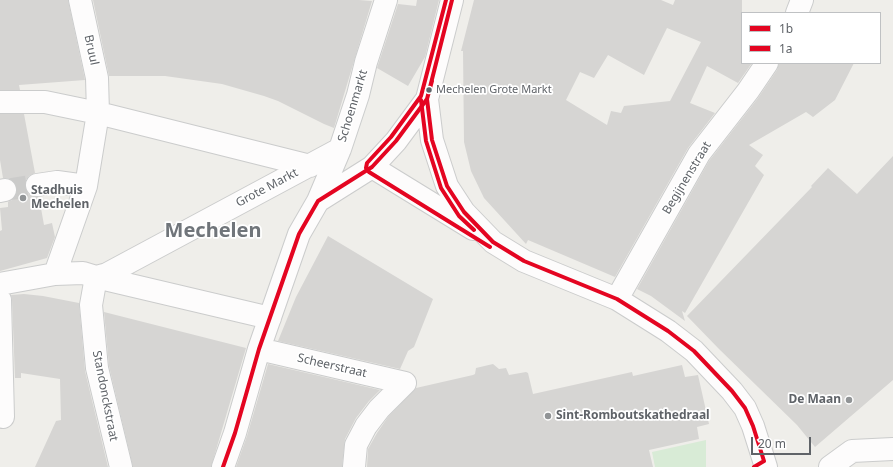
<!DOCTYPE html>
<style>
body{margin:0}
#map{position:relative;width:893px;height:467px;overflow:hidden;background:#efeeea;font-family:"Noto Sans",sans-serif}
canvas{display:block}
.legend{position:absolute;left:741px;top:12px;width:140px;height:52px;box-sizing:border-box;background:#fff;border:1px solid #bfc1c3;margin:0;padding:5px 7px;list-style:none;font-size:12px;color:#5f6368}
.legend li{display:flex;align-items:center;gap:8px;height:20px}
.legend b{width:20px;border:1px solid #bfc1c3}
.scale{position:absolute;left:751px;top:437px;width:60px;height:18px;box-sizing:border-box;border:2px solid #5f6368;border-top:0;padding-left:5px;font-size:12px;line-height:14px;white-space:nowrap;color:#5f6368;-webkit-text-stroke:3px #fff;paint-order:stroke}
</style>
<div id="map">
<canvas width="893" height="467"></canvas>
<ul class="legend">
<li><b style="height:5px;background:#e40521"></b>1b</li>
<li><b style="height:5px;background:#e40521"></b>1a</li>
</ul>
<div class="scale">20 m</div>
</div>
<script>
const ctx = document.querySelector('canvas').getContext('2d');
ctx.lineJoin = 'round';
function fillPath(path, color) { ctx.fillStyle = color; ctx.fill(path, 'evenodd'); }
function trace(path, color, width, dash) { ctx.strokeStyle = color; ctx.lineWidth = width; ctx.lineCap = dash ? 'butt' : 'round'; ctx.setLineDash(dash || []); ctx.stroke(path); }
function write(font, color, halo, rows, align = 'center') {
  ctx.font = font + ' "Noto Sans",sans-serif'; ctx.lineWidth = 3.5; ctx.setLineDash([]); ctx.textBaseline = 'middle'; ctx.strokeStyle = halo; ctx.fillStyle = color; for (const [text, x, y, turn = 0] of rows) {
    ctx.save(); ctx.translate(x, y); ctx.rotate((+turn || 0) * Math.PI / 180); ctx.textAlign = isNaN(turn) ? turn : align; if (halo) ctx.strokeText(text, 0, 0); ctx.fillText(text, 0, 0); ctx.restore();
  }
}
fillPath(new Path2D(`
 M706,440V467H655L652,452Z`), '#d8ebd6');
fillPath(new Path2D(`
 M0,0H68L85,80L19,85L20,90H0Z
 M93,0H359L372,1L334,128L324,124L278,101L264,96L222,84L165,76H109Z
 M417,0H439L425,57L408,86L377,68L398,4L416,6Z
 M474,0H661L673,5L675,0H742V63H752L738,83L707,66L690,103L715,113L688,148L615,277L528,240L526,244L484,198L471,171L464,142L463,51H461ZM667,28L701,42L670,101L624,106L621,113L611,111L607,125L566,100L580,72L594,78L608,55L644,75Z
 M779,63H854L835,100L813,117L806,112L749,145L763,155L755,166L764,175L685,313L682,311L685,321L651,296L637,289L709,161L758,98L777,70Z
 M0,114H24L35,173L29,176L26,180L25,187L28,193L32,196L39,197L44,225L52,223L55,237L47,258L0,271V231L2,230L0,208L8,207V202L14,199L17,194V188L14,181L9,178H3L0,160Z
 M893,156V380L815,447L797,425L719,349L687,316L812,187L811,186L828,168L857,194Z
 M328,236L433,299L414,347L408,351L400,369L278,341L296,297Z
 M24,294L43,296L79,303L85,371L108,467H35L56,421L61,420L60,379L21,373V378H15L12,300L11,295Z
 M104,312L246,348L211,467H133L109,366Z
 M268,364L380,390L369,401L356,418L345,439L342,467H236L247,436Z
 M493,364L499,369L506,368L509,375L526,372L528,373L533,394L632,372L633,376L682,365L685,377L698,375L709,424L697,427L699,439L649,450L653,467H367L368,449L377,433L388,417L416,388L473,375L475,374L476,368Z`), '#d6d5d3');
trace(new Path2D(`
 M5,190L37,185`), '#cbcbca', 22, [22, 11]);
const minor = new Path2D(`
 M797,13L802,0
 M427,99L432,140L447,186L464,212L493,242L524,261L617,299L668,331L694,351L732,391L745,408L753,426L766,467
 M0,102H45L98,113L310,166
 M372,167L473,229
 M37,185L57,182L86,186
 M0,191L5,190
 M318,201L372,167L396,141L427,99L452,0
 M55,274L86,186L98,113L97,78L80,0
 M0,284L55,274L83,273L96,277L107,274L340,149
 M617,299L699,154L748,91L767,63
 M0,300L3,417
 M259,349L405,383
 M121,467L97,368L91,305L96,277L270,318
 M223,467L235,433L259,349L299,234L318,201L340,149L358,95L366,62L386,0
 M354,467L356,445L366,426L379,409L405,383
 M830,467L852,451L893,449`);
trace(minor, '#cbcccc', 24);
trace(minor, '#fdfcfc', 22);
trace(new Path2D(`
 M452,0L427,99L432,140L447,186L464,212L493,242L524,261L617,299L668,331L694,351L732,391L745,408L753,426L764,461L754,467
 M223,467L235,433L259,349L299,234L318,201L372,167L396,141L427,99L432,81`), '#e40521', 4);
trace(new Path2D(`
 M446,0L421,96L391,137L367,163L366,168L369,172L490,247
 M421,100L426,141L441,188L459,216L474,230`), '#e40521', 4);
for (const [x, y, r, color] of [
 [429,90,3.5,"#5f6368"],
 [23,198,4,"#919496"],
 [849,400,4,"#919496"],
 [548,416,4,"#919496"]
]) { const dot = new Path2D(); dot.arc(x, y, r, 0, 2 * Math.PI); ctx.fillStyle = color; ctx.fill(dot); trace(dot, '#fff', 1.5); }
write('11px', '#5f6368', '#fff', [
 ["Mechelen Grote Markt",436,90]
], 'left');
write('12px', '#5f6368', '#fff', [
 ["Bruul",91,50,78],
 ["Schoenmarkt",353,106,-73],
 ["Begijnenstraat",687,178,-59],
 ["Grote Markt",267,188,-28],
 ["Scheerstraat",332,366,13],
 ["Standonckstraat",105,396,79]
]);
write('bold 12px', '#5f6368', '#fff', [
 ["Stadhuis",31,191],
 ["Mechelen",31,205],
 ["De Maan",841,400,"right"],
 ["Sint-Romboutskathedraal",556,416]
], 'left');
write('bold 20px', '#70757a', '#fff', [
 ["Mechelen",213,231]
]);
</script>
